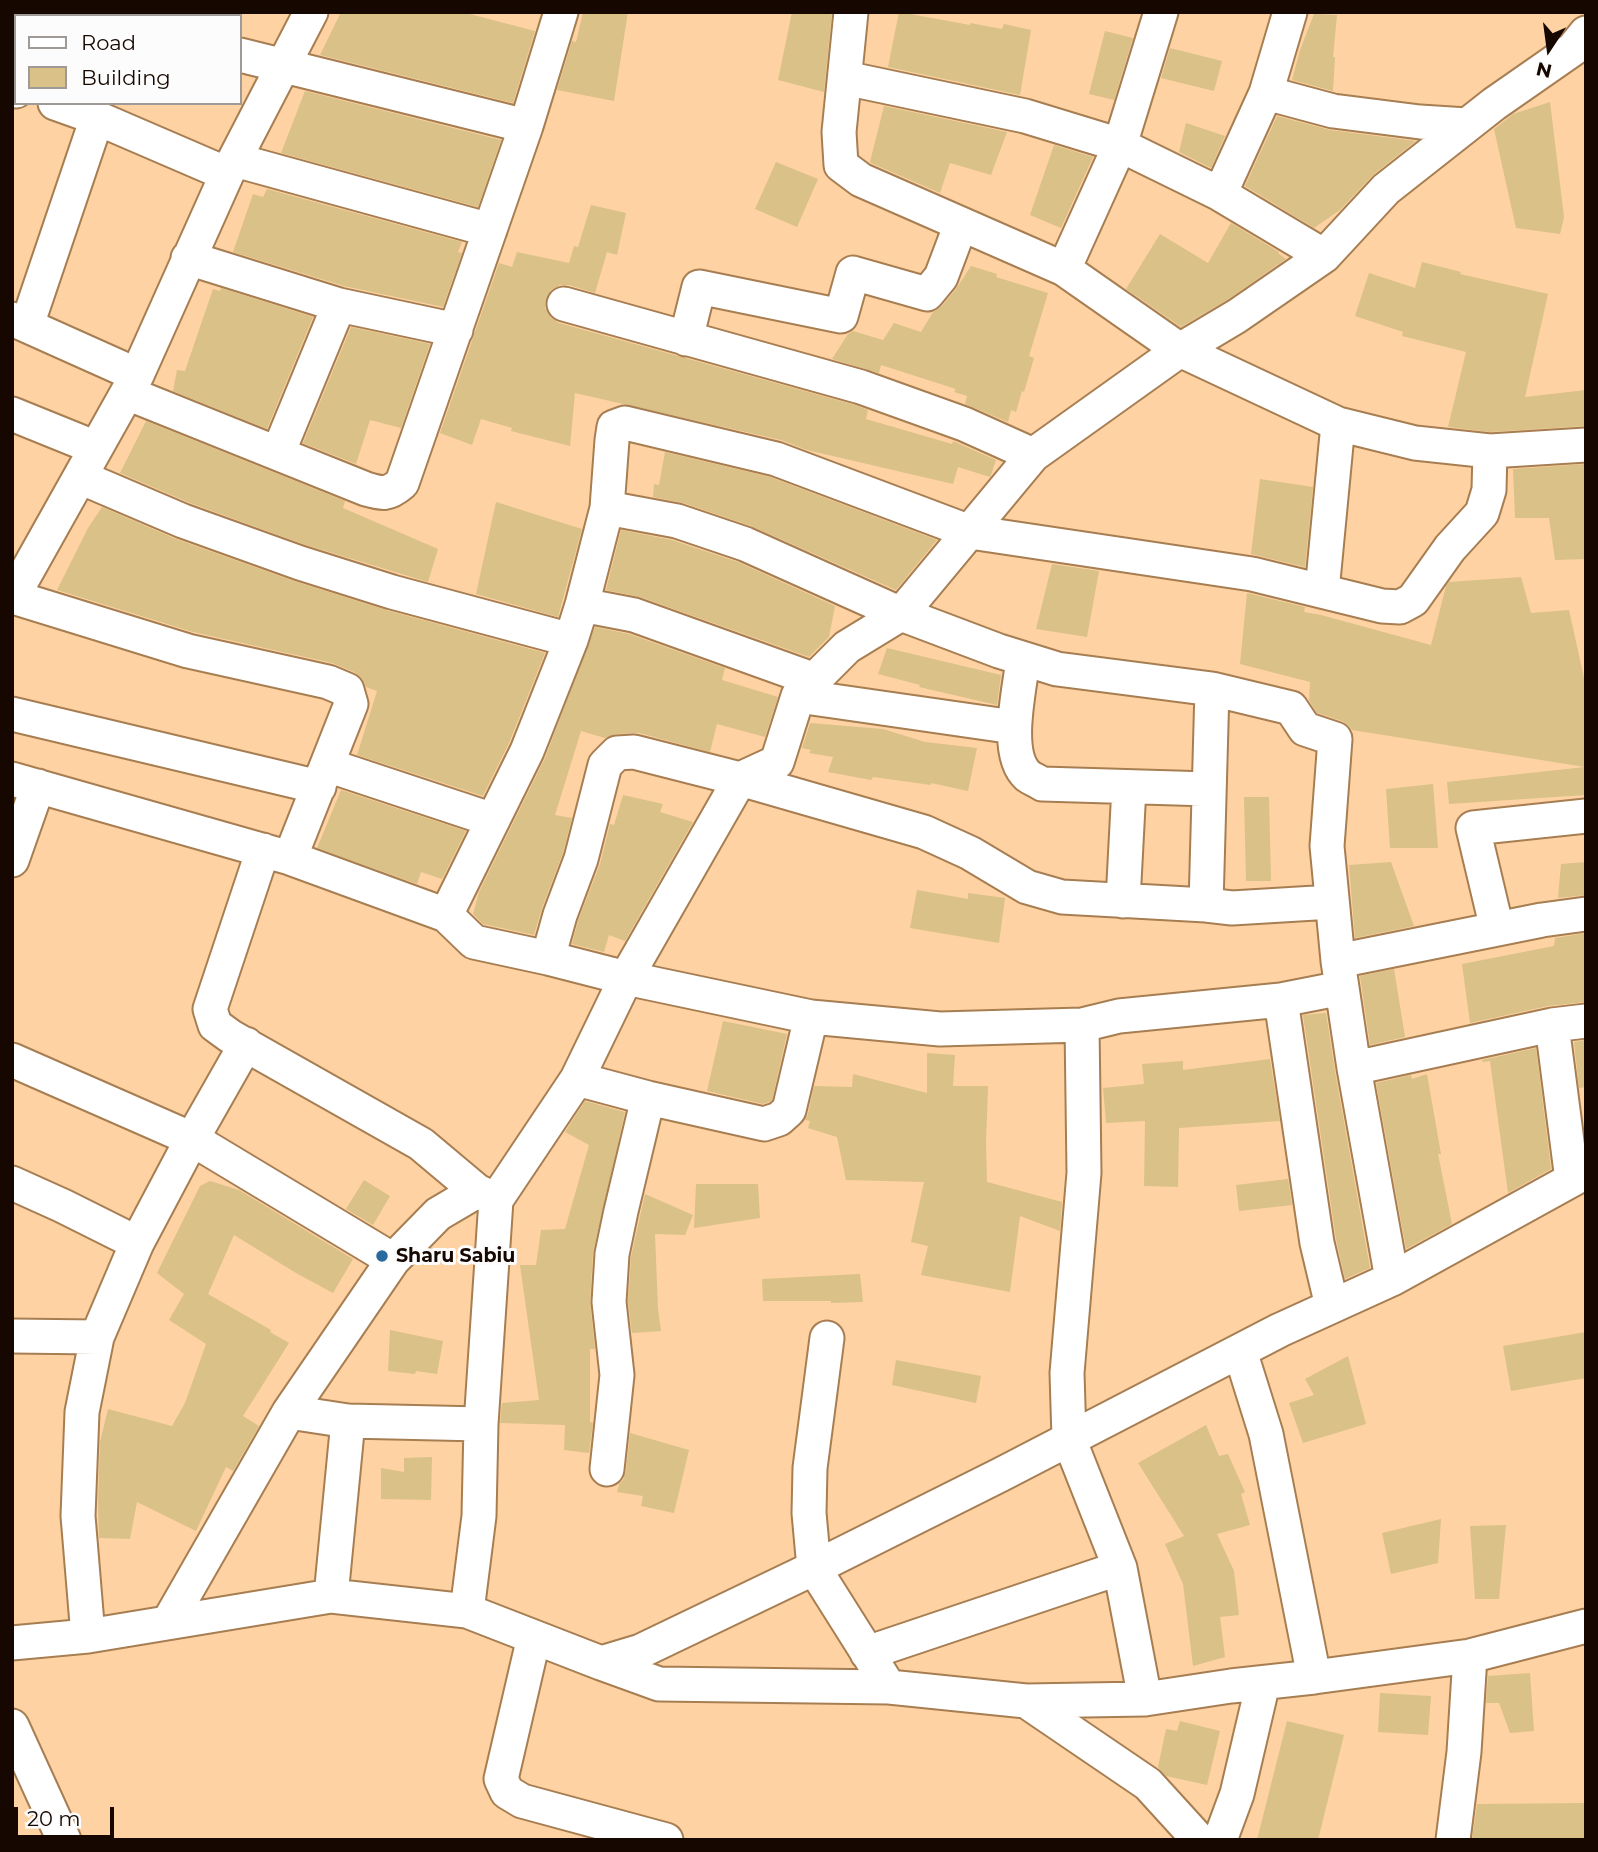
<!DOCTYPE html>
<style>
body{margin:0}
#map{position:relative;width:1598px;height:1852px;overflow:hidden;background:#fed2a3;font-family:Montserrat,sans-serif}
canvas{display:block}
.frame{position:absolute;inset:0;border:14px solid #160800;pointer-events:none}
.legend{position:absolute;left:14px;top:14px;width:228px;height:91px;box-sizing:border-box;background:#fcfcfc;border:2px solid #a09a97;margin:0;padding:9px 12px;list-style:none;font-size:21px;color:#160800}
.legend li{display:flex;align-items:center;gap:14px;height:35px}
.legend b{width:35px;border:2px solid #a09a97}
.north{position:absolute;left:1514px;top:14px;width:70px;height:70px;-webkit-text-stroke:5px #fcfcfc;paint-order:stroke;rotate:193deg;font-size:19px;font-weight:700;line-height:28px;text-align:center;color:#160800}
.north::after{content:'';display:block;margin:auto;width:24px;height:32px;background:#160800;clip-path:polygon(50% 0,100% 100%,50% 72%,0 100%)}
.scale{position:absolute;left:14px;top:1807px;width:100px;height:32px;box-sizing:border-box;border:4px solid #160800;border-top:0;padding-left:9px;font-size:21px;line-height:24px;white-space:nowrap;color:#160800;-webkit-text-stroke:5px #fcfcfc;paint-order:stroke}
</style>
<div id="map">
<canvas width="1598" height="1852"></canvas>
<div class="frame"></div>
<ul class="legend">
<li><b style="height:9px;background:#fff"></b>Road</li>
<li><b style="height:19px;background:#d9c188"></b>Building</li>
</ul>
<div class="north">N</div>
<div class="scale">20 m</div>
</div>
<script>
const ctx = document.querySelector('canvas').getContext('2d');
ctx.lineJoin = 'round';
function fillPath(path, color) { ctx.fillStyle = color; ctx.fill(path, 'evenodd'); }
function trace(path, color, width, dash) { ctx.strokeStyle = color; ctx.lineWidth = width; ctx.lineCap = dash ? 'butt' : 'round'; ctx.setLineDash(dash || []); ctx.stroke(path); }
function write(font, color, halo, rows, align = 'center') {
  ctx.font = font + ' Montserrat,sans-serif'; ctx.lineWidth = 6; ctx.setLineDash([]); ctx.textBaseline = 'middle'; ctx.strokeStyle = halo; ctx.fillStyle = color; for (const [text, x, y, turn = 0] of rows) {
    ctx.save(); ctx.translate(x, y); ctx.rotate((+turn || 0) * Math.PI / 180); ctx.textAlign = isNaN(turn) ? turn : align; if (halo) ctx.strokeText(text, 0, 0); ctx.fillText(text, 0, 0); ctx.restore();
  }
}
fillPath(new Path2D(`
 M341,12H462L535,31L513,103L320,55Z
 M583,12H628L614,101L557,90L572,41L576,42Z
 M792,12H832L824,92L778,80Z
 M899,12L970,25V23L1002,29L1004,24L1031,30L1020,95L888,67Z
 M1314,14L1337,15L1333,57H1335L1333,91L1292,80L1300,50Z
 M1105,31L1133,38L1114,100L1089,94Z
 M1170,48L1222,61L1214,91L1161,78Z
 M305,91L501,140L478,207L281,153Z
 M1550,102L1564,217L1560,234L1516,228L1494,129L1513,114Z
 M884,106L1007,132L991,175L950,163L940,193L871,163L870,162Z
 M1277,116L1330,130L1416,141L1374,174L1340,210L1314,228L1245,186Z
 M1186,123L1225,136L1211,168L1179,152Z
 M1054,145L1093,157L1061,228L1030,215Z
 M776,162L818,179L797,227L755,209Z
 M267,189L462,242L458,252L462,253L443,307L344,286L233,252L253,194L263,197Z
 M591,205L626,213L617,255L607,252L595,293L569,285H560L551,290L546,298L545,308L551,318L559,323L855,405L868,410L866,419L952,444L953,441L996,460L991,475L990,477L958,467L953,484L807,450L781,440L575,393L570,446L511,431L512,428L481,419L472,445L440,433L499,263L512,267L517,252L569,263L574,246L578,247Z
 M1231,223L1279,252L1278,253L1286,259L1227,300L1181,327L1126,289L1160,234L1208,263Z
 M1422,262L1461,272L1460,274L1548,294L1525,397L1586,390V426L1490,432L1448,427L1466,352L1402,336L1403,332L1355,316L1369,273L1415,288Z
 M971,266L997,274L996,277L1048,293L1029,356L1034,358L1024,392L1022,391L1016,412L1011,410L1008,422L965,404L967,396L954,392L956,389L881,365L879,373L832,359L848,334L853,331L883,340L894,323L921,332L933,312L942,306L956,289Z
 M221,288L313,317L267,429L173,391L177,370L185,371L213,289L220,291Z
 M351,327L430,344L401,428L370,420L356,464L303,443Z
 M146,421L345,501L343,508L438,549L428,582L306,545L190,503L120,473Z
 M665,452L770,477L937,540L896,590L751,526L683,503L653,497L654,484L659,485Z
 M1586,464V559L1555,560L1549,518H1515L1513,469Z
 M1260,479L1313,487L1305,567L1251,554Z
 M496,502L582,529L558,617L476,594Z
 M102,507L176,539L294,581L386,610L545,653L509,743L483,796L357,755L377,691L366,687L362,678L354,672L332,663L193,632L57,590L88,528Z
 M621,530L672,540L738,562L835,606L829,637L809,657L640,597L606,590Z
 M1052,564L1099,571L1087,637L1036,629Z
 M1521,577L1531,613L1569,610L1586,687V795L1449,804L1447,782L1585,767L1352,730L1348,725L1342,721L1317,713L1309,700L1310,682L1240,664L1247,593L1305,607L1304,612L1321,615L1431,645L1446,586L1449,582Z
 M595,627L629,634L725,668L722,680L778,697L765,737L717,724L710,752L639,733L616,734L605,738L581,731L555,815L572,818L563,853L542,908L534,935L483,924L473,914L479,892L545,758Z
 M887,648L1001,675L997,705L919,687L920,685L878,674Z
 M810,723L883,729L925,742L977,748L968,791L931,783V785L873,777L871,780L828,772L833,757L809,753L811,750L802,748Z
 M1433,784L1438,848H1390L1386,789Z
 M341,790L466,831L442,879L421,872L417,884L317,848Z
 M623,795L663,804L660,812L693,822L625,941L609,935L604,952L572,944L578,921L600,864L610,824L614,825Z
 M1244,797H1269L1271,881H1246Z
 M1391,862L1414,926L1355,938L1349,865Z
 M1586,862V895L1558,898L1561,864Z
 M917,890L968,899V893L1005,898L999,943L910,928Z
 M1586,933V1002L1548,1006L1470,1023L1462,964L1554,946L1555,938Z
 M1394,969L1405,1037L1370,1045L1360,976Z
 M1326,1013L1335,1071L1370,1268L1345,1279L1336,1239L1303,1015Z
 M723,1021L787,1034L772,1100L769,1102L763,1104L707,1091Z
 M1586,1040V1087L1579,1088L1574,1042Z
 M1536,1048L1551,1169L1508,1193L1490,1061L1483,1062L1482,1060Z
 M927,1053L955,1055L953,1086H988L986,1142L987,1182L1062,1202L1060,1231L1020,1216L1010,1292L921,1275L928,1246L911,1242L924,1182L846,1180L837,1137L808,1128L810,1121L805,1120L808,1114L814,1086L852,1087L853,1074L927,1093Z
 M1270,1059L1280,1121L1179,1128L1178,1187L1144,1186L1145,1121L1106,1123L1103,1088L1144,1084L1142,1064L1183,1061V1070Z
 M1427,1074L1441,1154H1438L1452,1224L1406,1249L1376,1083L1411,1075L1412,1079Z
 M585,1101L625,1112L593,1253L590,1301L595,1349H590V1422L593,1423L589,1453L564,1450L565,1425L500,1423L502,1403L539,1400L520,1265H536L541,1230L565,1229L589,1145L565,1132Z
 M1288,1179L1292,1205L1239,1211L1236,1185Z
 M364,1180L390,1196L373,1225L346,1209Z
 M210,1181L239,1190L353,1259L333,1293L296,1273L234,1235L208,1294L271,1330L270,1332L289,1343L243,1416L259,1426L233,1471L226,1467L196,1531L137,1502L130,1539L99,1538L98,1503L100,1442L108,1409L172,1426L185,1403L206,1344L169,1320L184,1294L157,1273L200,1186Z
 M696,1184H758L760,1218L694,1228Z
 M645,1194L693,1215L685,1235L655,1234L658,1309L661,1331L632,1333L628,1302L631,1257Z
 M860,1274L863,1302L831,1303V1301H763L762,1279Z
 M390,1330L443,1341L437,1374L416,1371L415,1374L388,1371Z
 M1586,1332V1378L1511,1391L1503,1346Z
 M1348,1356L1366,1424L1303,1443L1289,1403L1314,1395L1305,1379Z
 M896,1360L981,1376L976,1403L892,1385Z
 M1206,1425L1219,1456L1228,1454L1245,1492L1241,1494L1250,1525L1217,1534L1234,1571L1239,1615L1220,1617L1225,1657L1193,1666L1183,1584L1165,1544L1184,1536L1138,1463Z
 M630,1433L689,1450L674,1513L641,1506L643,1496L617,1492L619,1484L623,1480L626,1471Z
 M432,1457L431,1500L381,1499V1468L404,1472V1458Z
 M1441,1519L1438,1563L1391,1574L1382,1533Z
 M1506,1525L1499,1599H1475L1470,1526Z
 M1530,1673L1534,1731L1510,1733L1499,1703H1486L1488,1676Z
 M1380,1693L1431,1696L1428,1735L1378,1732Z
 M1180,1721L1220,1731L1207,1785L1166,1776L1158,1767L1166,1729L1177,1731Z
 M1287,1721L1344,1735L1318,1840H1257Z
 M1586,1803V1840H1472L1477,1804Z`), '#d9c188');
const minor = new Path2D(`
 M851,12L839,132L841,165L861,180L1064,269L1180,350L1338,424L1415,443L1490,451L1586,445
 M240,55L526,126
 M845,78L1025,116L1120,145L1220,194L1324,256
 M12,90L16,91
 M1266,93L1333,111L1420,122L1467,125
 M55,103L97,118L227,174
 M235,160L490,230
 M1220,194L1266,93L1290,12
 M188,258L339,305L456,330
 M1064,269L1120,145L1161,12
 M564,304L861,387L964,424L1033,455
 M12,319L137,375
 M27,325L97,118
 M686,339L699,287L841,316L853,273L927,294L941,277L961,224
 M127,393L366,489C383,494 388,495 402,483L526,126L561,12
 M12,414L96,448
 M278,453L339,305
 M80,477L183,521L300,563L392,592L571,640
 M607,508L677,521L745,544L901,614L999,651L1057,669L1212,689L1291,708L1305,729L1335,739L1327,846L1338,961L1354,1068L1392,1279
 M1322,591L1338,424
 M13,597L188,651L328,682L347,690L351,704L290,858
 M12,598L137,375L227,174L311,12
 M582,605L634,615L815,680
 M1023,659C1020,689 1003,754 1028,776C1032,779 1038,781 1042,784L1209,789
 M798,696L1014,727
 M12,714L319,787
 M327,765L493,820
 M12,779L290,858L446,915L474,942L548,958L626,978L811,1017L940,1029L1082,1025L1119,1016L1281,1000L1342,988
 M263,850L210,1009L215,1025L230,1036L421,1144L477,1191
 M12,860L38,786
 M1123,901L1129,787
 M1206,905L1212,689
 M446,915L527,751L571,640L582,605L607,508L612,440L614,427L625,423L776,459L970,532L1252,574L1382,606L1400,607L1413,600L1450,548L1482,513L1489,490L1490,451
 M1497,929L1473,828L1586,816
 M548,958L560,915L581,859L605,765L617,753L634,752L740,779L924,832L970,853L1027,887L1062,897L1206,905L1232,908L1332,902
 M1338,961L1542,920L1586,914
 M1281,1000L1317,1243L1332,1306
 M1082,1025L1084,1173L1067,1373L1069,1439L1120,1568L1145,1699
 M1552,1025L1572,1180
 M12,1060L192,1139L393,1260
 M1354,1068L1552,1025L1586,1021
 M577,1079L648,1098L764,1124L779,1119L789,1110L811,1017
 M12,1183L63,1206L137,1243
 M496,1200L577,1079L626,978L740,779L777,762L798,696L847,647L901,614L1033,455L1180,350L1237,316L1324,256L1386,189L1494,104L1573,49L1586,33
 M12,1336L97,1337
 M827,1338L810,1468L809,1513L814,1568L889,1687
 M1240,1351L1266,1434L1314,1677
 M289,1412L348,1421L481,1424
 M607,1469L617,1375L609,1302L612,1254L621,1211L648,1098
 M331,1596L348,1421
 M169,1621L289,1412L393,1260L438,1214L477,1191L496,1200L481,1424L479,1516L467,1611
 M88,1636L78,1516L82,1412L97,1337L137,1243L192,1139L246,1044
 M534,1637L501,1779L507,1792L522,1801L666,1840
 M12,1643L88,1636L331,1596L467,1611L601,1663L641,1651L814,1568L1000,1475L1280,1330L1392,1279L1586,1172
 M867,1653L1120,1568
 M601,1663L659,1684L889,1687L1026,1701L1145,1699L1231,1686L1314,1677L1470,1656L1586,1626
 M1026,1701L1148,1784L1199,1840
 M12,1726L64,1840
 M1220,1840L1237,1794L1263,1683
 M1453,1840L1464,1752L1470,1656`);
trace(minor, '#a77e52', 37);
trace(minor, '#fff', 33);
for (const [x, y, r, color] of [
 [382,1256,7,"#29699f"]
]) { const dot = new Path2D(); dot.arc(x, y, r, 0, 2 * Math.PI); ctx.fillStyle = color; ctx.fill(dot); trace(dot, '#fcfcfc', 2.5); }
write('bold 19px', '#160800', '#fcfcfc', [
 ["Sharu Sabiu",396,1256]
], 'left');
</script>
